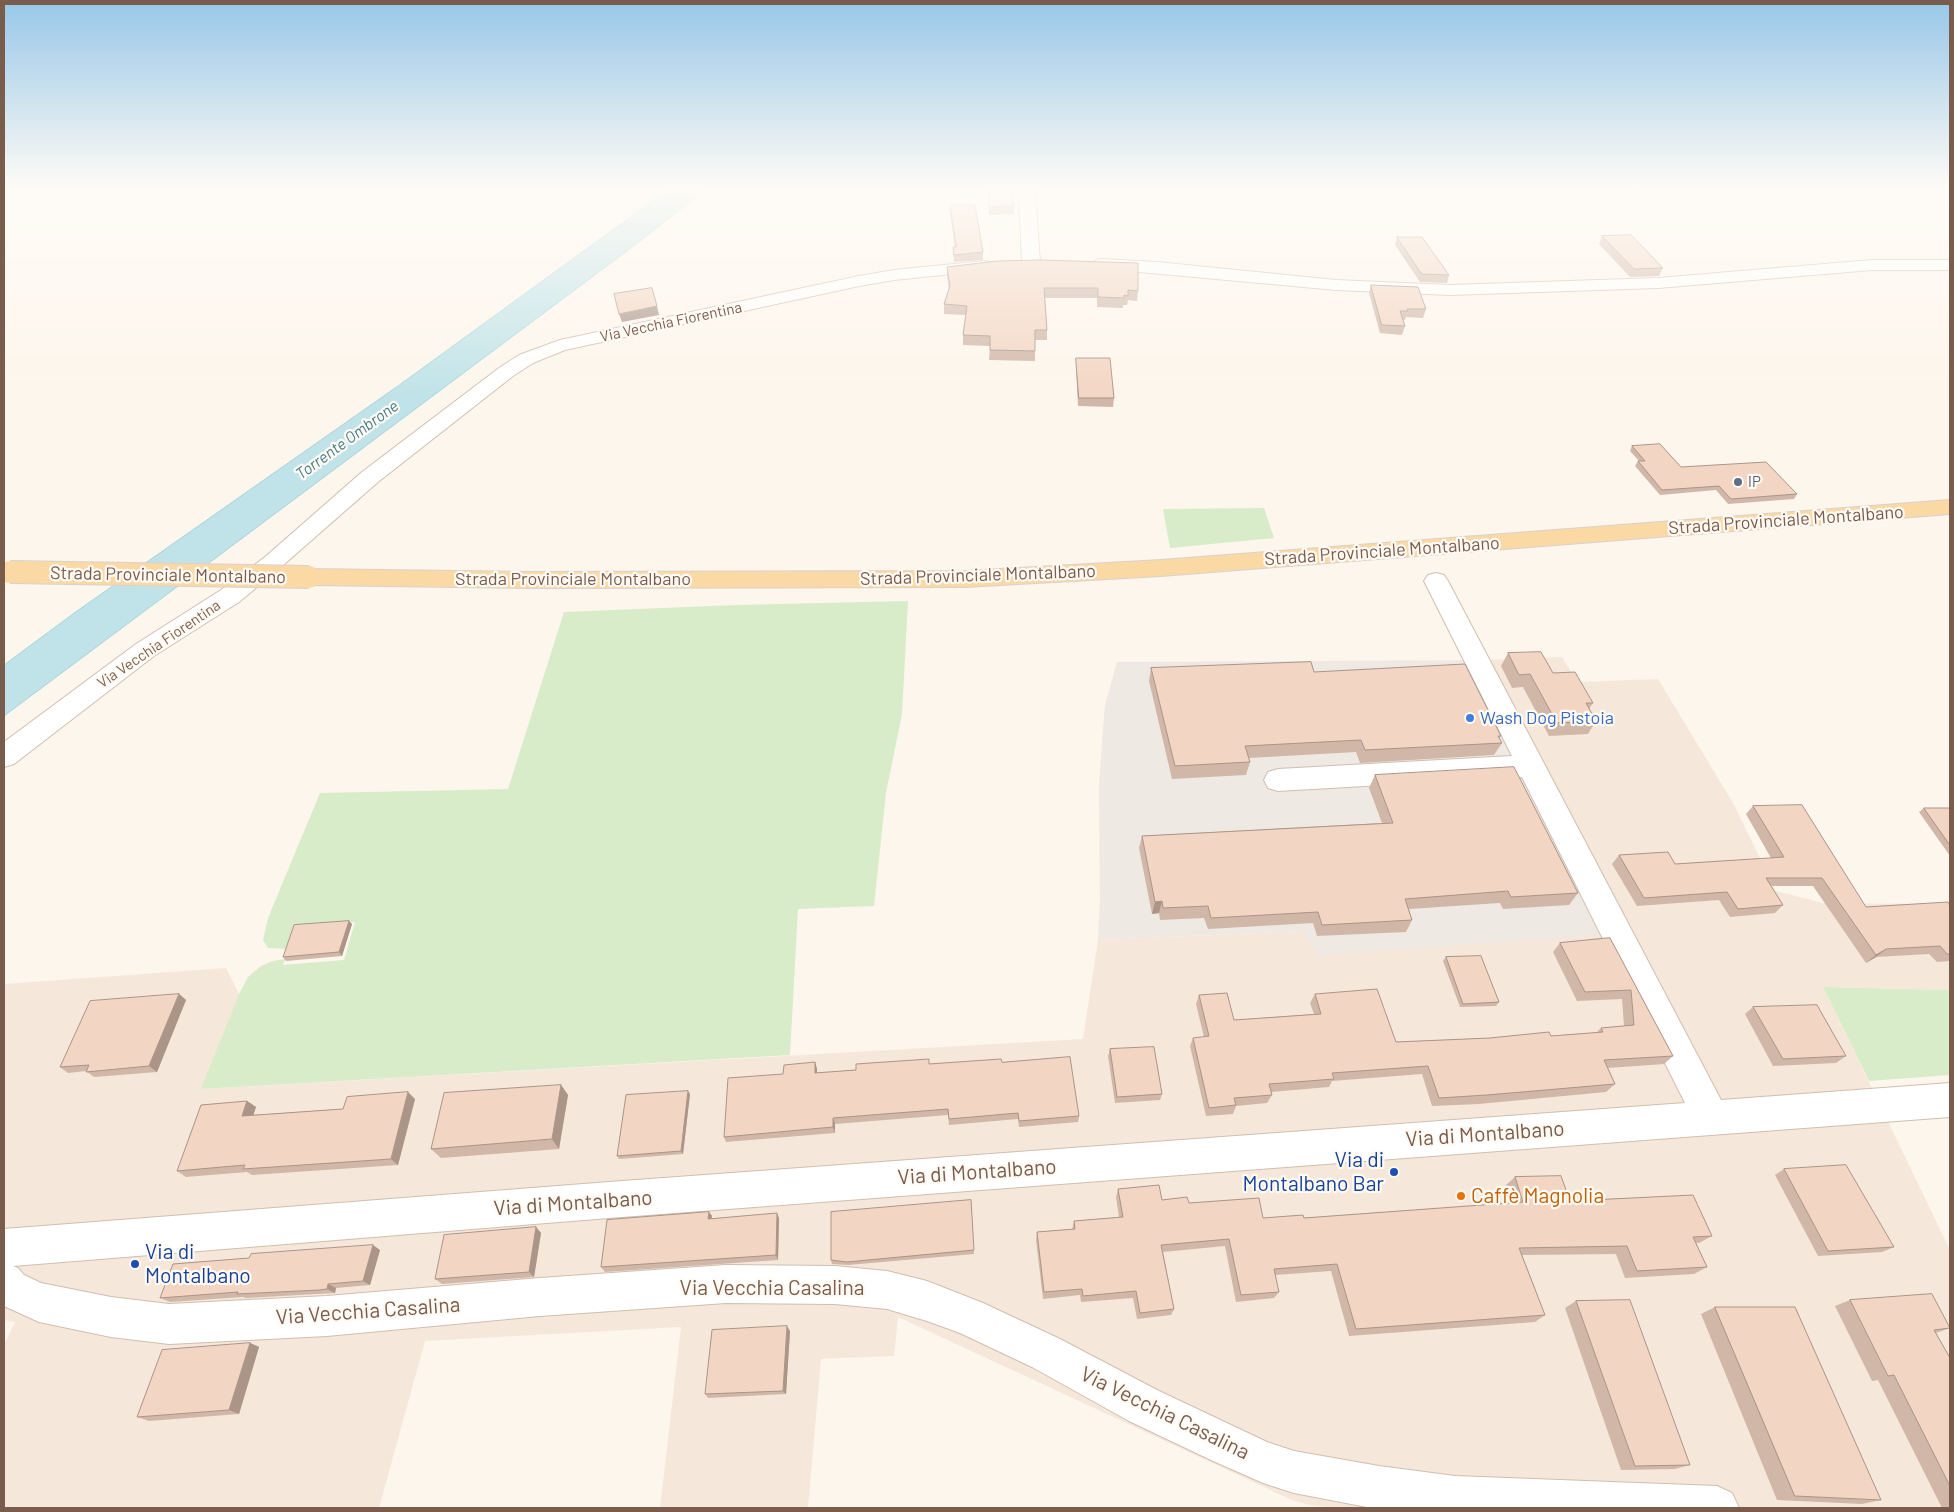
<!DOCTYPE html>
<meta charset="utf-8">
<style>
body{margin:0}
#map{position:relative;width:1954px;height:1512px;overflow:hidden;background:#fdf6ec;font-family:Barlow,sans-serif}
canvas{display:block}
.frame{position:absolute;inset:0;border:5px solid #7a5c4d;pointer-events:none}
</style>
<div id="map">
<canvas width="1954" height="1512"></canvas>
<div class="frame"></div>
</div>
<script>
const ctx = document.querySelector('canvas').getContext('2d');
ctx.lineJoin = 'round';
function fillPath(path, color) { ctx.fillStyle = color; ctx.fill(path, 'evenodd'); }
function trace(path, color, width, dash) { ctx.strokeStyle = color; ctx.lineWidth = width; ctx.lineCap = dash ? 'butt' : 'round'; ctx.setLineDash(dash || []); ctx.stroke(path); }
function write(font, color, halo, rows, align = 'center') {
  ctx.font = font + ' Barlow,sans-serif'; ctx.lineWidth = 4.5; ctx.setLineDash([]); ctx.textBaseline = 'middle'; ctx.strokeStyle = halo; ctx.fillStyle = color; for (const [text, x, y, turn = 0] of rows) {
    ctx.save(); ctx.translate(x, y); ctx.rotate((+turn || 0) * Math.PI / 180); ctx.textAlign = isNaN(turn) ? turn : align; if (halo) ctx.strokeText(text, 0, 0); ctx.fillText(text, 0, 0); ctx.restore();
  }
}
fillPath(new Path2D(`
 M1562,657L1577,682L1658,679L1733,803L1776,891L1823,903L1936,904L1950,923V990L1823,987L1950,1250V1508H1334L1309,1505L1292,1500L898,1317L894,1356L821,1359L808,1508H660L681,1327L425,1341L379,1508H4V1345L15,1322L4,1320V984L226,968L239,994L202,1089L1083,1039L1098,940L1304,931L1485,660Z`), '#f5e8da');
fillPath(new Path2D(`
 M1485,660L1629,933L1318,955L1304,931L1098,940L1100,901L1099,787L1103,728L1105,705L1117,662Z`), '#efe9e4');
fillPath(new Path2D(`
 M1264,508L1274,538L1170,548L1163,509Z
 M908,601L902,714L886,793L874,906L798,909L790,1055L201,1089L239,994L248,977L261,966L273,961L285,959L283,965L344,960L355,922L295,927L288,949L268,948L263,940L268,918L320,793L508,789L564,612L736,605Z
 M1823,987L1950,990V1075L1869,1081Z`), '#d8ecc9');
const water = new Path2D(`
 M672,187H709L635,245L4,716V665L77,611L398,386Z`);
fillPath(water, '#bfe3e8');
trace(water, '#a5d3da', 1);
const minor = new Path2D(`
 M1025,187H1040L1035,195L1040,262L1037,266H1025L1022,262L1019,195Z
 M1102,259L1157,262L1336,280L1450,285L1658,278L1872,260H1950V270H1872L1658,288L1450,295L1336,290L1096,268L1093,264L1096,260Z
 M984,261L990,262L993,266L990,270L894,280L859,286L565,350L533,363L513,376L378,482L281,567L239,602L154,656L14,764L4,767V742L136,644L221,590L265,557L362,472L499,368L519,355L560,340L859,276L894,270Z
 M1436,573L1444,575L1448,581L1721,1100L1950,1083V1117L609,1218L13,1266L18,1268L24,1275L41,1283L111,1297L169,1304L327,1296L540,1278L726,1265L835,1266L887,1271L927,1281L983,1303L1060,1339L1159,1391L1267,1442L1294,1451L1379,1466L1455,1476L1717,1486L1732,1493L1739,1508H1372L1294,1493L1263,1483L1211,1460L1129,1421L1032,1367L960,1333L927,1321L887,1309L835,1304L726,1303L540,1316L327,1336L169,1344L111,1337L39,1322L4,1306V1229L609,1182L1685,1103L1522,777L1278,791L1268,788L1264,780L1268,772L1278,769L1512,756L1424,581L1428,575Z`);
const major = new Path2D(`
 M1950,500V514L1161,576L965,587L531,588L309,585L301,583L297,577L301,571L309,569L531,572L965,571L1161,560Z`);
trace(minor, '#d1beb0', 2);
trace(major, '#dad1cd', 2);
fillPath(minor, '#fff');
fillPath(major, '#fbd9a5');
const majorBridge = new Path2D(`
 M10,572L309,577`);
trace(majorBridge, '#dad1cd', 24, []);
trace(majorBridge, '#fbd9a5', 22);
fillPath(new Path2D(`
 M988,187L1014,206V214L989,215Z
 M1628,187H1704V188L1630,190Z
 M950,205L983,252V260L954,262L953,247H955L950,213Z
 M1602,236L1663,268L1659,276L1630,277L1599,244Z
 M1397,237L1449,275L1447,283L1420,282L1395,245Z
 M947,267L1138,291L1137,301L1128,300L1127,305H1123V308L1097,307V298H1045L1047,330V340H1035V361L989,360L990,346L963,345V335L966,315L944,314V304L949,289L947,276Z
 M1371,285L1426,309L1423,318L1406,317L1405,320H1403L1405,326L1402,335L1380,333L1369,293Z
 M1076,358L1114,398L1113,407L1078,406L1076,366Z
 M1632,446L1681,467L1797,494L1794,499L1728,504L1716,490L1660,495L1635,466L1638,461H1639L1630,451Z
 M1508,653L1553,673L1593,703L1589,709L1596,721L1588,734L1549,736L1523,687L1512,688L1501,666Z
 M1151,668L1314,672L1501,736L1499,738L1502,743L1494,755L1360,763L1356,752L1249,758L1250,762L1246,775L1172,779L1149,681Z
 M1375,775L1578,893L1569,905L1503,909L1500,903L1409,909L1412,920L1406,932L1317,936L1313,923L1208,929L1204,918L1160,920L1159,913L1152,914L1139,848L1142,836L1382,823L1369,788Z
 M1753,806L1866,907L1950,906V961L1937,962L1929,954L1876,957L1866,963L1813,886H1771L1783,905L1775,913L1730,917L1719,900L1637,906L1612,864L1619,855L1675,864L1771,858L1746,814Z
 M1924,808H1950V856L1919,812Z
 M349,921L352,924L342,956L286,961L283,957Z
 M1610,938L1673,1056L1664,1064L1608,1068L1615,1084L1606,1092L1479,1104L1432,1106L1422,1074L1332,1081L1329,1087L1271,1092L1272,1095L1267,1103L1236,1106L1233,1114L1206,1116L1190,1046L1193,1038L1204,1037L1196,1004L1199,995L1234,1020L1314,1014L1310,1003L1315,994L1396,1042L1551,1036L1596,1033L1601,1028L1624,1026L1622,999L1577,1001L1553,952L1560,943Z
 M1446,957L1499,1002L1496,1006L1460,1007L1443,961Z
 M179,994L186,1000L157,1072L94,1077L86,1071L68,1073L60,1067Z
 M1753,1007L1846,1056L1836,1063L1773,1066L1745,1014Z
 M1110,1049L1162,1094L1160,1100L1115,1103L1108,1056Z
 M815,1062L817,1069V1073L929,1064L1002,1062L1079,1116L1078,1122L1019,1127L1018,1119L949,1125L948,1115L835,1124V1133L726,1142L724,1137L783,1074Z
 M561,1085L568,1095L559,1149L441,1158L431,1149Z
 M690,1094L683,1154L619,1159L617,1156Z
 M415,1099L398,1165L252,1175L247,1172L186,1177L177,1171L247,1101L256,1107L253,1115L343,1109Z
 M1784,1169L1894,1247L1882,1252L1818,1256L1775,1175Z
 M1515,1177L1570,1201L1712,1236L1699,1243H1696L1707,1267L1694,1274L1625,1278L1616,1254L1522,1255L1545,1315L1535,1322L1349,1336L1331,1271L1275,1275L1279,1292L1274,1298L1236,1302L1225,1246L1163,1252L1174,1309L1171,1315L1137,1319L1133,1298L1081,1302L1080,1295L1043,1299L1036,1240L1037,1232L1072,1229L1074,1221L1119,1217L1116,1197L1118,1189L1162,1200L1189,1203L1263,1218H1304L1512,1203L1506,1185Z
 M709,1212L712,1216L711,1219L779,1218L778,1260L605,1272L601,1267Z
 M536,1227L541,1233L534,1277L442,1284L435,1279Z
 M380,1250L370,1285L336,1288L335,1293L246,1298L243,1297L170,1302L160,1298Z
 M974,1250V1254L848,1265L832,1264L831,1260Z
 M1850,1300L1950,1328L1936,1333L1950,1358V1508H1942L1878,1380L1872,1381L1835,1306Z
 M1576,1301L1690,1465L1675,1469L1621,1470L1565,1308Z
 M1715,1307L1881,1500L1862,1504L1777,1500L1701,1314Z
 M790,1331L786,1394L708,1398L705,1394Z
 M250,1343L259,1347L239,1414L149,1421L137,1417Z`), '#d1b7a8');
fillPath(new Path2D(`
 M657,306L659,315L622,322L619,314Z
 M1162,901L1159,913L1152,914L1155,902Z
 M349,921L352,924L342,956L339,952Z
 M1886,949L1876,957L1866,963L1876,955Z
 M179,994L186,1000L157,1072L149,1066Z
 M815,1062L817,1069V1079L815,1073Z
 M561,1085L568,1095L559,1149L552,1139Z
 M688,1091L690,1094L683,1154L681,1151Z
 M408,1092L415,1099L398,1165L391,1159Z
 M247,1101L256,1107L251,1122L242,1116Z
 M833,1118L835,1124V1133L833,1127Z
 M709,1212L712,1216L711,1224L708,1219Z
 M777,1213L779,1218L778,1260L776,1255Z
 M536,1227L541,1233L534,1277L529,1272Z
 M373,1245L380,1250L370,1285L363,1281Z
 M328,1284L336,1288L335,1293L327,1289Z
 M787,1326L790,1331L786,1394L783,1391Z
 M250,1343L259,1347L239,1414L229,1410Z`), '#aa9588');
const building = new Path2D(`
 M989,187H1011L1014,206L989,207Z
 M950,205H975L983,252L954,255L953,247H956Z
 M1631,235L1663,268L1634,269L1602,236Z
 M1397,237H1422L1449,275L1422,274Z
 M1041,260L1138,263V291L1128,290V296L1124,295V298L1098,297V288H1044L1047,330H1035V351L990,350V336L963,335L967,306L944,304L950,286L947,267L997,261Z
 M1371,285L1418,287L1426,309H1407L1408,311H1400L1405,326L1382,325Z
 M652,288L657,306L619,314L614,294Z
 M1076,358H1110L1114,398H1079Z
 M1660,444L1681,467L1766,462L1797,494L1731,499L1719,486L1662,490L1638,461H1645L1632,446Z
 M1541,652L1553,673L1575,672L1593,703H1586L1596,721L1557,723L1530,674L1519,675L1508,653Z
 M1311,662L1314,672L1465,664L1501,736H1498L1502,743L1365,750L1361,740L1245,746L1250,762L1175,766L1151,668Z
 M1514,767L1578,893L1511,897L1508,891L1405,899L1412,920L1322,925L1318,912L1211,918L1208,906L1163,908L1162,901L1155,902L1142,836L1393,823L1375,775Z
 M1802,805L1866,907L1948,902L1950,906V954H1947L1940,946L1886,949L1876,955L1822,878H1766L1783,905L1738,909L1727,892L1644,898L1619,855L1668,852L1675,864L1784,857L1753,806Z
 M1924,808H1950V845Z
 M349,921L339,952L283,957L294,925Z
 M1610,938L1673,1056L1604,1060L1615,1084L1487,1095L1439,1098L1428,1066L1332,1073L1334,1079L1269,1084L1272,1095L1234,1098L1236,1105L1209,1108L1193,1038L1209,1036L1199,995L1227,993L1234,1020L1321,1014L1315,994L1377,989L1396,1042L1490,1038L1549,1032L1551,1036L1603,1032L1601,1028L1634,1025L1631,990L1585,992L1560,943Z
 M1481,956L1499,1002L1463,1004L1446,957Z
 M179,994L149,1066L86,1072L89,1065L60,1067L90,1001Z
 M1817,1005L1846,1056L1783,1059L1753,1007Z
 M1154,1047L1162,1094L1117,1097L1110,1049Z
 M1070,1057L1079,1116L1019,1121L1018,1113L949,1119L948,1109L833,1118V1127L724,1137L728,1078L783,1074L784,1065L815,1062V1073L856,1070V1064L929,1059V1064L1001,1059L1002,1062Z
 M561,1085L552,1139L431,1149L444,1093Z
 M688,1091L681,1151L617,1156L626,1095Z
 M408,1092L391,1159L243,1169L245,1165L177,1171L201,1105L247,1101L242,1116L343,1109L347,1097Z
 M1846,1165L1894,1247L1828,1251L1784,1169Z
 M1561,1176L1570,1201L1693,1195L1712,1236L1693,1237L1707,1267L1637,1271L1627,1246L1519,1248L1545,1315L1356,1329L1337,1264L1274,1269L1279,1292L1241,1295L1229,1239L1161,1245L1174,1309L1140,1313L1136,1291L1083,1296L1082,1289L1044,1292L1037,1232L1075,1229L1074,1221L1123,1217L1118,1189L1159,1185L1162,1200L1187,1197L1189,1203L1259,1198L1263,1218L1303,1215L1304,1218L1523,1202L1515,1177Z
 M971,1200L974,1250L847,1262L831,1260V1212Z
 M709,1212L708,1219L777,1213L776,1255L601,1267L607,1220Z
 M536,1227L529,1272L435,1279L444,1235Z
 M373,1245L363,1281L328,1284L327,1289L319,1290L237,1294L238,1292L160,1298L173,1264L249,1258L251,1254Z
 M1932,1294L1950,1328L1934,1330L1950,1358V1486L1894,1375L1888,1376L1850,1300Z
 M1630,1300L1690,1465L1635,1466L1576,1301Z
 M1715,1307H1795L1881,1500L1795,1496Z
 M787,1326L783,1391L705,1394L712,1330Z
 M250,1343L229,1410L137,1417L162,1350Z`);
fillPath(building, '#f3d5c3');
trace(building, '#aa9588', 1);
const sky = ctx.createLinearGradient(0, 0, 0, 399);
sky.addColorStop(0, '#97c7e8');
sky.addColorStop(0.47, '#fefbf6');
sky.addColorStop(1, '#fefbf600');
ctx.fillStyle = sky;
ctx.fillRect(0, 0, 1954, 399);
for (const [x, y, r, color] of [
 [1738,482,5,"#5c6f8a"],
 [1470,718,5,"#3f7fe0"],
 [1394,1172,5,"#1a4fb4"],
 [1461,1196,5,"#e8710a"],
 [135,1264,5,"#1a4fb4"]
]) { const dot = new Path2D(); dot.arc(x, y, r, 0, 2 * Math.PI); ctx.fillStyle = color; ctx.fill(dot); trace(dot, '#fffaf3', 2); }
write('15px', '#7a5c4d', '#fffaf3', [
 ["Via Vecchia Fiorentina",671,322,-12],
 ["Via Vecchia Fiorentina",159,644,-34]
]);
write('15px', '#4e5e75', '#fffaf3', [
 ["IP",1748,482]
], 'left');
write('italic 16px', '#437c86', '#fffaf3', [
 ["Torrente Ombrone",347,440,-36]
]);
write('18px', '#7a5c4d', '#fffaf3', [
 ["Strada Provinciale Montalbano",1786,520,-4],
 ["Strada Provinciale Montalbano",1382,551,-4],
 ["Strada Provinciale Montalbano",168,575,1],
 ["Strada Provinciale Montalbano",978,575,-2],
 ["Strada Provinciale Montalbano",573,579]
]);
write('18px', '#366cbe', '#fffaf3', [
 ["Wash Dog Pistoia",1480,718]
], 'left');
write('21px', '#7a5c4d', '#fffaf3', [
 ["Via di Montalbano",1485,1134,-4],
 ["Via di Montalbano",977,1172,-4],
 ["Via di Montalbano",573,1203,-4],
 ["Via Vecchia Casalina",772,1288],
 ["Via Vecchia Casalina",368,1311,-4],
 ["Via Vecchia Casalina",1165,1413,26]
]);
write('21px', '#164399', '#fffaf3', [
 ["Via di",1384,1160],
 ["Montalbano Bar",1384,1184],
 ["Via di",145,1252,"left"],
 ["Montalbano",145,1276,"left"]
], 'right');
write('21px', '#c56008', '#fffaf3', [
 ["Caffè Magnolia",1471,1196]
], 'left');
</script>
